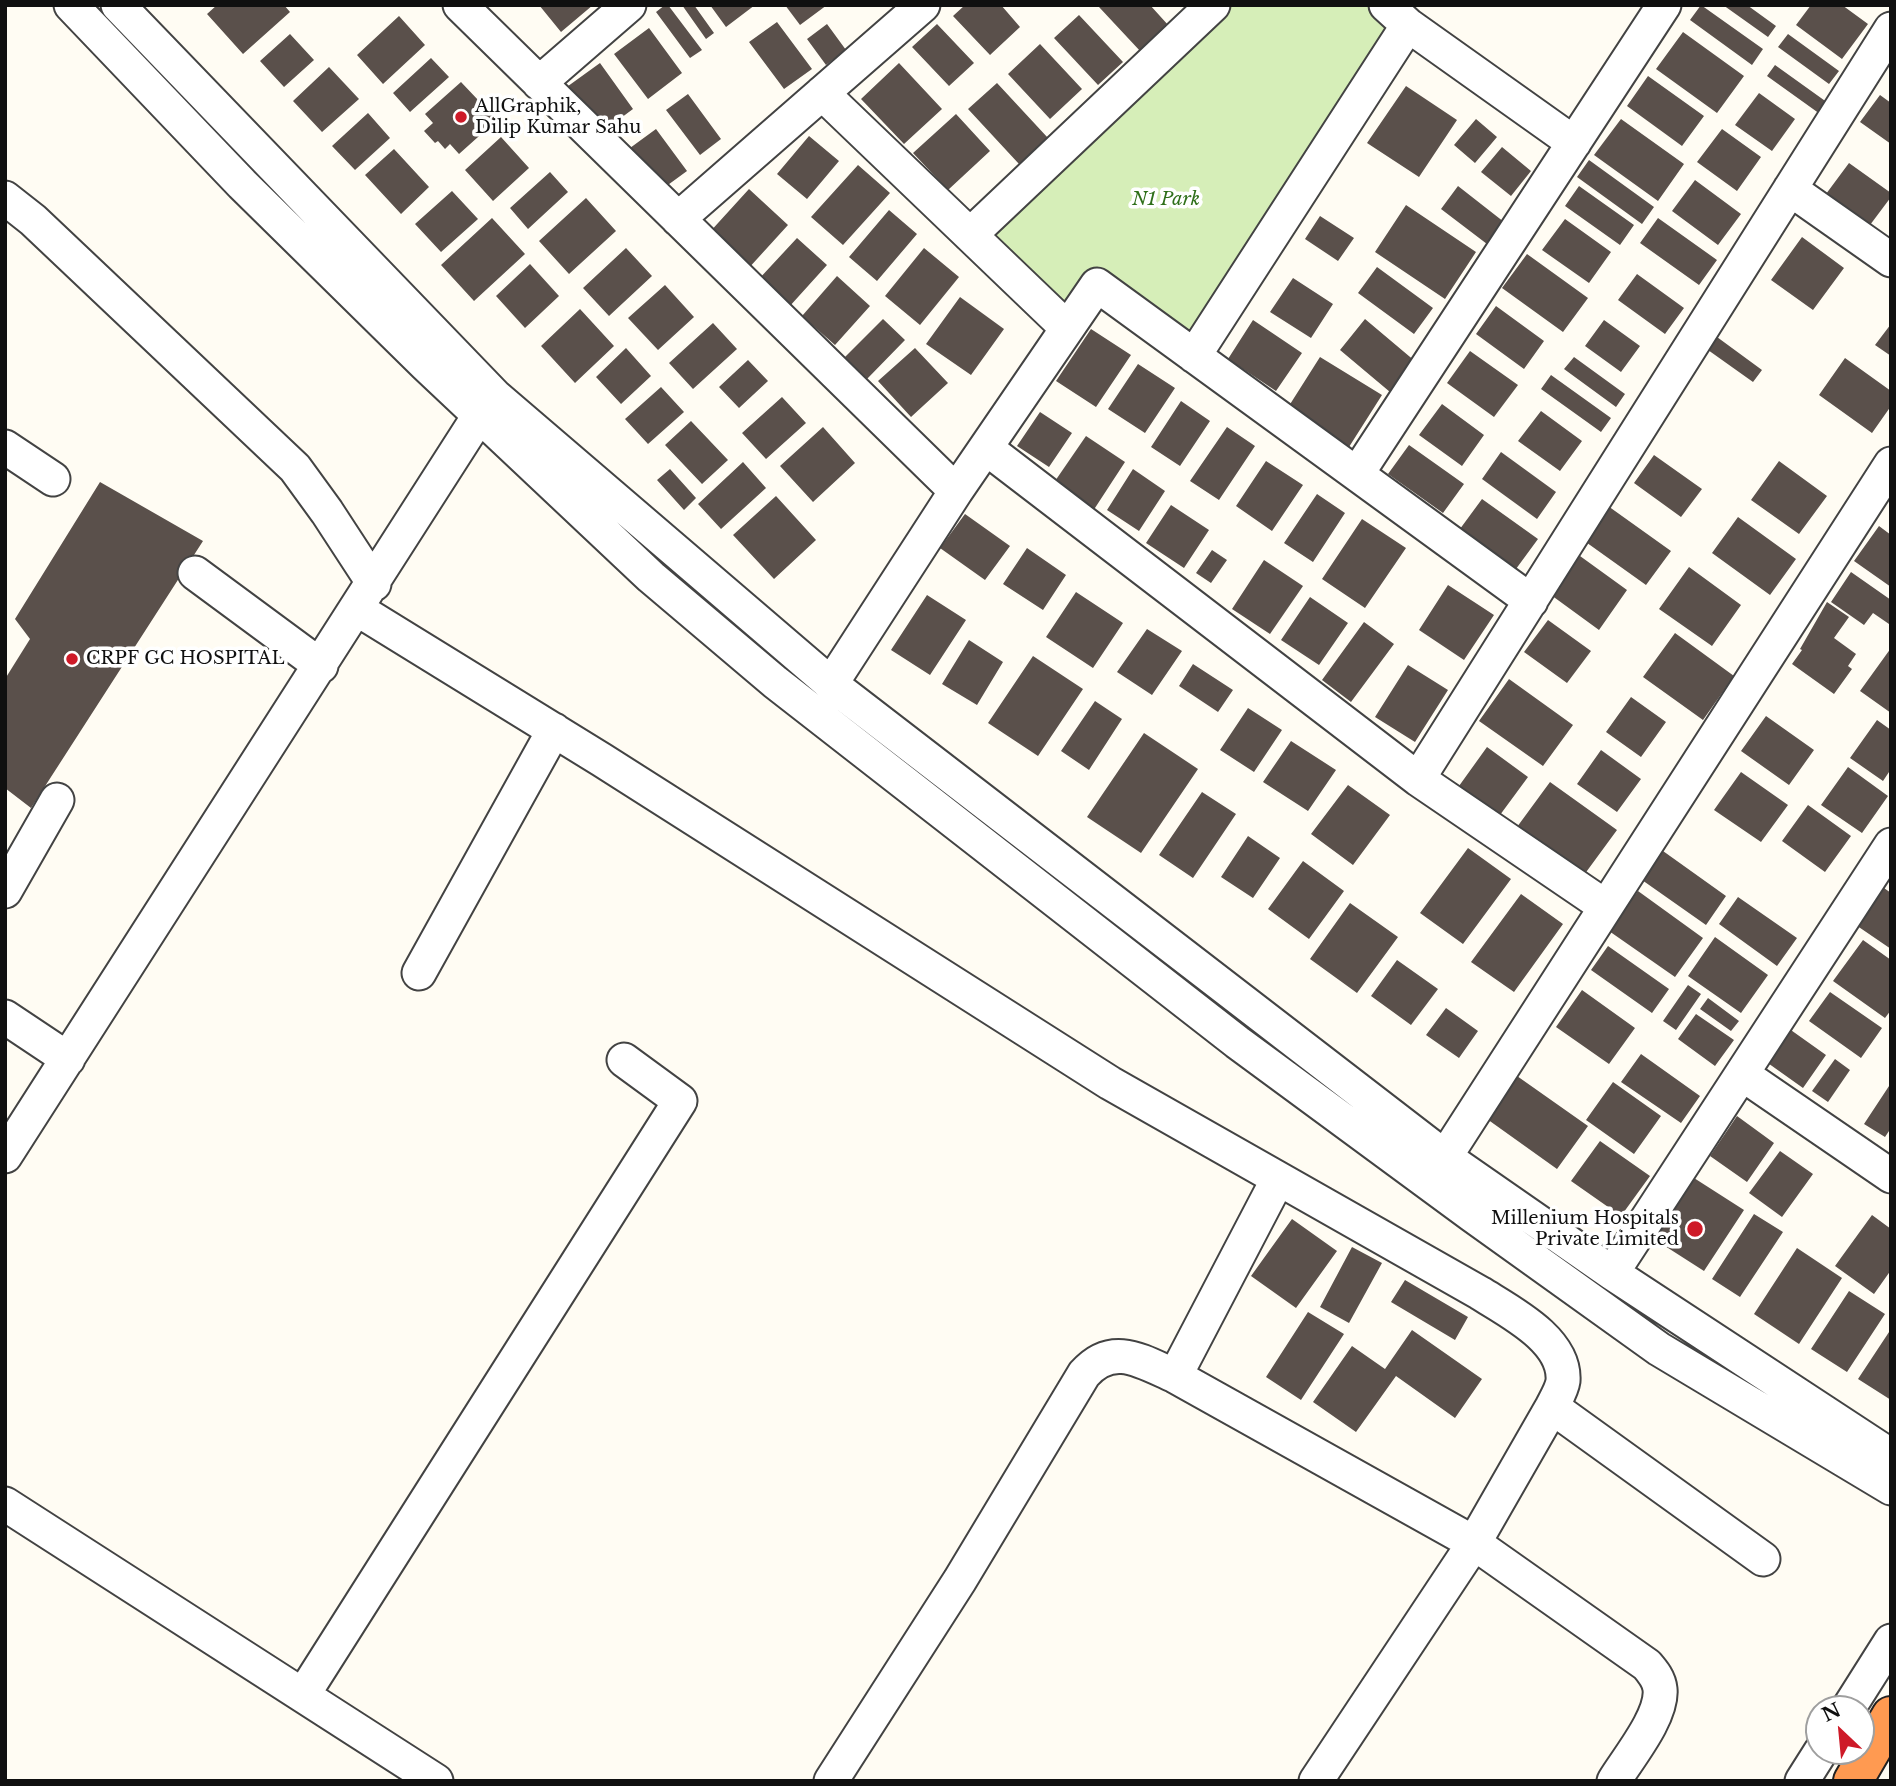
<!DOCTYPE html>
<style>
body{margin:0}
#map{position:relative;width:1896px;height:1786px;overflow:hidden;background:#fffcf3;font-family:"Libre Baskerville",serif}
canvas{display:block}
.frame{position:absolute;inset:0;border:7px solid #101010;pointer-events:none}
.north{position:absolute;left:1805px;top:1695px;width:70px;height:70px;box-sizing:border-box;background:#fff;border:2px solid #9f9f9f;border-radius:50%;rotate:334deg;font-size:19px;font-weight:700;line-height:28px;text-align:center;color:#101010}
.north::after{content:'';display:block;margin:auto;width:24px;height:32px;background:#ce1a28;clip-path:polygon(50% 0,100% 100%,50% 72%,0 100%)}
</style>
<div id="map">
<canvas width="1896" height="1786"></canvas>
<div class="frame"></div>
<div class="north">N</div>
</div>
<script>
const ctx = document.querySelector('canvas').getContext('2d');
ctx.lineJoin = 'round';
function fillPath(path, color) { ctx.fillStyle = color; ctx.fill(path, 'evenodd'); }
function trace(path, color, width, dash) { ctx.strokeStyle = color; ctx.lineWidth = width; ctx.lineCap = dash ? 'butt' : 'round'; ctx.setLineDash(dash || []); ctx.stroke(path); }
function write(font, color, halo, rows, align = 'center') {
  ctx.font = font + ' "Libre Baskerville",serif'; ctx.lineWidth = 7; ctx.setLineDash([]); ctx.textBaseline = 'middle'; ctx.strokeStyle = halo; ctx.fillStyle = color; for (const [text, x, y, turn = 0] of rows) {
    ctx.save(); ctx.translate(x, y); ctx.rotate((+turn || 0) * Math.PI / 180); ctx.textAlign = isNaN(turn) ? turn : align; if (halo) ctx.strokeText(text, 0, 0); ctx.fillText(text, 0, 0); ctx.restore();
  }
}
fillPath(new Path2D(`
 M1213,5H1386L1408,25L1194,356L1098,286L1067,328L970,235Z`), '#d6eeb8');
fillPath(new Path2D(`
 M217,5H284L290,12L243,54L207,14Z
 M539,5H593L561,32Z
 M665,5H668L702,50L690,58L656,12Z
 M682,5H694L714,33L706,39Z
 M710,5H755L726,27Z
 M785,5H827L800,25Z
 M965,5H1001L1020,27L990,55L953,16Z
 M1101,5H1150L1169,26L1141,52L1099,7Z
 M1701,5L1763,49L1752,65L1690,20Z
 M1723,5H1747L1776,26L1768,37Z
 M1811,5H1842L1868,24L1842,59L1796,25Z
 M1079,15L1123,62L1098,85L1054,38Z
 M399,16L425,45L383,84L357,55Z
 M777,22L812,69L784,89L749,42Z
 M827,24L846,50L826,65L807,39Z
 M937,24L974,63L949,86L912,47Z
 M649,28L682,73L648,99L614,54Z
 M1683,32L1744,76L1717,113L1656,69Z
 M290,34L314,60L284,87L260,61Z
 M1788,34L1839,71L1829,84L1778,47Z
 M1040,44L1082,89L1050,119L1008,74Z
 M431,58L449,77L410,112L393,93Z
 M600,63L633,109L598,135L564,89Z
 M899,63L942,109L904,144L861,99Z
 M1775,65L1828,103L1820,114L1767,76Z
 M329,67L359,99L322,132L293,101Z
 M1648,76L1704,116L1682,146L1627,106Z
 M461,82L497,120L459,154L450,144L445,149L438,141L435,143L424,131L433,123L425,114Z
 M997,83L1048,138L1019,164L968,109Z
 M1406,86L1457,120L1419,177L1367,143Z
 M1759,93L1795,119L1772,151L1735,125Z
 M688,94L721,139L700,155L666,110Z
 M1880,95L1891,103V144L1860,122Z
 M368,113L390,138L355,170L332,146Z
 M956,114L990,151L948,190L913,153Z
 M1476,119L1497,137L1475,163L1454,145Z
 M1621,119L1684,164L1658,201L1594,155Z
 M656,129L687,171L661,190L630,148Z
 M1722,129L1761,157L1737,191L1697,162Z
 M809,136L839,161L807,199L777,174Z
 M501,137L529,168L493,201L465,170Z
 M1502,147L1531,171L1511,196L1481,172Z
 M394,149L429,187L401,214L365,175Z
 M1589,160L1654,207L1642,224L1577,177Z
 M1849,163L1891,193V197L1870,225L1826,194Z
 M858,165L890,193L843,245L811,217Z
 M550,172L568,192L528,229L510,208Z
 M1695,180L1741,214L1718,245L1672,211Z
 M1458,186L1504,222L1487,244L1441,209Z
 M1579,186L1634,225L1620,245L1565,206Z
 M749,189L788,225L747,270L708,234Z
 M452,191L478,219L441,252L415,224Z
 M586,198L616,231L569,274L539,241Z
 M1406,205L1476,252L1445,299L1375,252Z
 M889,210L917,234L877,281L849,257Z
 M1320,216L1354,238L1338,261L1305,239Z
 M492,218L525,254L474,301L441,265Z
 M1658,218L1717,260L1699,285L1640,243Z
 M1565,219L1611,252L1589,283L1542,250Z
 M1802,237L1844,268L1813,310L1771,280Z
 M797,238L827,265L789,307L758,280Z
 M626,248L652,276L609,316L583,288Z
 M924,248L959,277L920,325L885,296Z
 M1527,254L1588,298L1563,332L1502,288Z
 M530,264L559,296L525,328L496,296Z
 M1377,267L1433,308L1414,334L1358,293Z
 M1637,274L1684,308L1665,334L1618,300Z
 M837,276L870,306L835,345L802,316Z
 M1293,278L1333,304L1311,338L1270,312Z
 M665,285L694,317L658,350L628,318Z
 M960,297L1004,329L971,375L926,344Z
 M1496,306L1544,341L1524,369L1476,334Z
 M580,309L614,346L575,383L541,346Z
 M883,319L905,340L867,379L845,357Z
 M1365,319L1416,362L1390,392L1340,350Z
 M1253,320L1302,353L1276,391L1228,359Z
 M1604,320L1640,346L1621,372L1585,346Z
 M713,323L737,349L693,389L669,363Z
 M1891,324V356L1875,345Z
 M1091,329L1131,355L1096,407L1056,381Z
 M1717,337L1762,370L1753,382L1708,350Z
 M626,348L651,376L621,404L596,377Z
 M915,348L948,383L911,417L878,381Z
 M1470,351L1518,385L1494,417L1447,383Z
 M1320,357L1382,395L1349,447L1287,409Z
 M1574,357L1625,394L1616,407L1564,369Z
 M1845,358L1891,391V406L1872,433L1819,395Z
 M748,360L768,381L739,408L719,387Z
 M1138,364L1175,388L1145,433L1108,409Z
 M1551,375L1611,418L1601,432L1541,389Z
 M661,387L684,412L648,444L625,419Z
 M782,397L806,423L766,459L742,433Z
 M1181,401L1210,421L1180,466L1151,447Z
 M1442,404L1484,435L1462,466L1419,435Z
 M1541,411L1582,441L1560,471L1518,441Z
 M1040,412L1072,433L1049,467L1017,446Z
 M691,421L728,460L702,484L665,445Z
 M823,427L855,463L813,502L780,466Z
 M1227,427L1255,446L1219,500L1190,481Z
 M1086,436L1125,462L1093,511L1053,484Z
 M1409,445L1464,484L1443,513L1388,474Z
 M1501,452L1556,492L1537,519L1482,479Z
 M1654,455L1702,489L1681,517L1634,483Z
 M1266,461L1303,485L1272,531L1236,506Z
 M1779,461L1827,496L1799,534L1751,500Z
 M743,462L766,488L721,529L698,504Z
 M670,469L696,498L684,510L657,480Z
 M1133,469L1165,491L1139,531L1107,510Z
 M100,482L203,541L31,808L5,788V679L30,639L15,619Z
 M1317,494L1345,513L1313,562L1284,543Z
 M776,496L816,540L774,579L733,535Z
 M1482,499L1538,539L1513,573L1457,533Z
 M1171,505L1209,530L1184,568L1146,543Z
 M1608,506L1671,551L1646,585L1583,540Z
 M965,514L1010,546L985,580L940,548Z
 M1738,517L1796,559L1770,595L1712,553Z
 M1362,519L1406,548L1365,608L1322,579Z
 M1879,526L1891,535V587L1854,561Z
 M1027,548L1066,575L1043,610L1003,584Z
 M1212,550L1227,560L1211,583L1196,573Z
 M1580,556L1627,590L1599,630L1551,595Z
 M1264,560L1303,586L1270,634L1232,609Z
 M1689,567L1741,605L1712,646L1659,609Z
 M1851,572L1891,600V621L1889,624L1873,613L1864,625L1831,602Z
 M1448,585L1494,615L1464,660L1419,630Z
 M1076,592L1123,623L1093,668L1046,637Z
 M927,595L966,620L930,675L891,650Z
 M1310,597L1348,623L1319,665L1281,640Z
 M1827,602L1849,617L1834,638L1856,654L1848,666L1852,669L1834,694L1792,664L1802,650L1800,649Z
 M1548,620L1591,651L1567,683L1524,652Z
 M1364,622L1394,644L1351,702L1322,680Z
 M1147,629L1182,651L1152,695L1117,672Z
 M1675,633L1734,676L1703,720L1643,677Z
 M969,640L1003,662L977,705L942,684Z
 M1891,648V713L1860,691Z
 M1033,656L1083,689L1038,756L988,723Z
 M1193,664L1233,690L1218,712L1179,686Z
 M1408,665L1448,690L1415,742L1375,717Z
 M1509,679L1573,725L1543,766L1479,721Z
 M1631,697L1666,722L1641,757L1606,732Z
 M1095,701L1122,719L1089,770L1061,751Z
 M1248,708L1282,730L1254,772L1220,750Z
 M1766,716L1814,750L1789,785L1741,751Z
 M1877,720L1891,730V769L1883,781L1850,758Z
 M1144,733L1198,769L1141,853L1087,817Z
 M1291,741L1336,770L1308,811L1263,782Z
 M1487,747L1528,777L1500,815L1459,786Z
 M1601,750L1641,779L1617,812L1577,784Z
 M1848,767L1888,796L1862,833L1821,805Z
 M1741,772L1788,805L1761,842L1714,810Z
 M1550,782L1617,830L1584,875L1517,827Z
 M1348,785L1390,815L1353,865L1311,834Z
 M1202,792L1236,814L1193,878L1159,855Z
 M1808,805L1851,836L1825,872L1782,841Z
 M1248,836L1280,858L1253,898L1221,877Z
 M1468,848L1511,879L1463,944L1420,913Z
 M1663,851L1726,896L1706,925L1642,880Z
 M1303,861L1344,891L1309,939L1268,909Z
 M1877,883L1891,893V949L1850,921Z
 M1638,891L1703,938L1675,977L1609,931Z
 M1521,894L1563,924L1514,992L1471,962Z
 M1738,897L1797,938L1777,966L1719,924Z
 M1350,903L1398,937L1357,993L1310,959Z
 M1715,937L1768,975L1741,1013L1688,976Z
 M1863,940L1891,960V1010L1885,1018L1833,981Z
 M1608,946L1669,989L1652,1013L1591,970Z
 M1397,960L1438,989L1411,1025L1371,996Z
 M1688,985L1701,994L1676,1030L1663,1021Z
 M1582,990L1635,1028L1609,1064L1556,1027Z
 M1830,992L1882,1028L1861,1058L1809,1021Z
 M1708,998L1739,1021L1731,1031L1700,1009Z
 M1446,1008L1478,1031L1459,1058L1426,1035Z
 M1696,1014L1734,1040L1715,1066L1678,1039Z
 M1788,1028L1826,1055L1803,1088L1765,1061Z
 M1641,1054L1700,1096L1681,1123L1621,1082Z
 M1835,1059L1850,1070L1828,1102L1812,1091Z
 M1517,1076L1588,1126L1557,1169L1487,1119Z
 M1613,1082L1661,1116L1634,1154L1586,1120Z
 M1891,1083V1128L1885,1137L1864,1124Z
 M1737,1116L1774,1143L1747,1182L1710,1156Z
 M1600,1141L1650,1176L1621,1216L1571,1181Z
 M1780,1151L1813,1174L1782,1217L1749,1193Z
 M1694,1178L1744,1210L1704,1271L1654,1239Z
 M1754,1214L1783,1232L1740,1297L1712,1279Z
 M1872,1215L1891,1229V1270L1874,1294L1835,1266Z
 M1292,1219L1337,1251L1296,1308L1251,1276Z
 M1352,1247L1382,1263L1349,1323L1320,1307Z
 M1797,1248L1842,1278L1799,1344L1754,1314Z
 M1405,1280L1468,1317L1455,1340L1391,1302Z
 M1849,1291L1885,1314L1847,1372L1811,1349Z
 M1308,1312L1344,1334L1301,1400L1266,1377Z
 M1891,1329V1400L1858,1379Z
 M1412,1330L1482,1379L1455,1418L1396,1376L1356,1432L1313,1402L1352,1346L1385,1369Z`), '#5a504b');
const minor = new Path2D(`
 M71,5L242,184L426,365L651,577L775,682L1237,1042L1472,1215L1659,1349L1891,1488
 M118,5L495,396L831,684L1445,1157L1612,1273L1891,1456
 M460,5L956,491
 M1386,5L1408,25L1574,143
 M539,83L629,5
 M822,93L1067,328
 M1790,189L1891,260
 M5,198L33,220L295,468L327,512L374,584
 M678,219L923,5
 M970,235L1213,5
 M1194,356L1408,25
 M5,447L53,479
 M986,448L1418,779L1606,907
 M1357,474L1664,5
 M195,573L321,666
 M357,609L602,760L1110,1083L1480,1293C1510,1312 1566,1340 1563,1381C1562,1389 1556,1399 1552,1407L1474,1543L1316,1781
 M831,684L956,491L1097,285L1531,601
 M1418,779L1891,29
 M5,891L57,800
 M419,973L554,730
 M5,1017L68,1059
 M1742,1074L1891,1176
 M5,1156L479,416
 M1445,1157L1891,464
 M1612,1273L1891,845
 M1175,1376L1278,1179
 M1552,1407L1763,1559
 M5,1504L436,1781
 M303,1695L680,1101L624,1060
 M1848,1709L1891,1641
 M831,1781L960,1580L1084,1374C1113,1341 1143,1362 1175,1376L1474,1543L1647,1665C1653,1672 1659,1679 1660,1689C1663,1716 1628,1758 1614,1781
 M1802,1781L1821,1751`);
const highway = new Path2D(`
 M1853,1781L1891,1716`);
trace(minor, '#434343', 37);
trace(highway, '#212121', 42);
trace(minor, '#fff', 33);
trace(highway, '#ff9a51', 38);
for (const [x, y, r, color] of [
 [461,117,7,"#ce1a28"],
 [72,659,7,"#ce1a28"],
 [1695,1229,9,"#ce1a28"]
]) { const dot = new Path2D(); dot.arc(x, y, r, 0, 2 * Math.PI); ctx.fillStyle = color; ctx.fill(dot); trace(dot, '#fff', 2.5); }
write('18px', '#101010', '#fff', [
 ["AllGraphik,",475,107],
 ["Dilip Kumar Sahu",475,128],
 ["CRPF GC HOSPITAL",86,659],
 ["Millenium Hospitals",1679,1219,"right"],
 ["Private Limited",1679,1240,"right"]
], 'left');
write('italic 18px', '#2e6f19', '#fff', [
 ["N1 Park",1166,200]
]);
</script>
